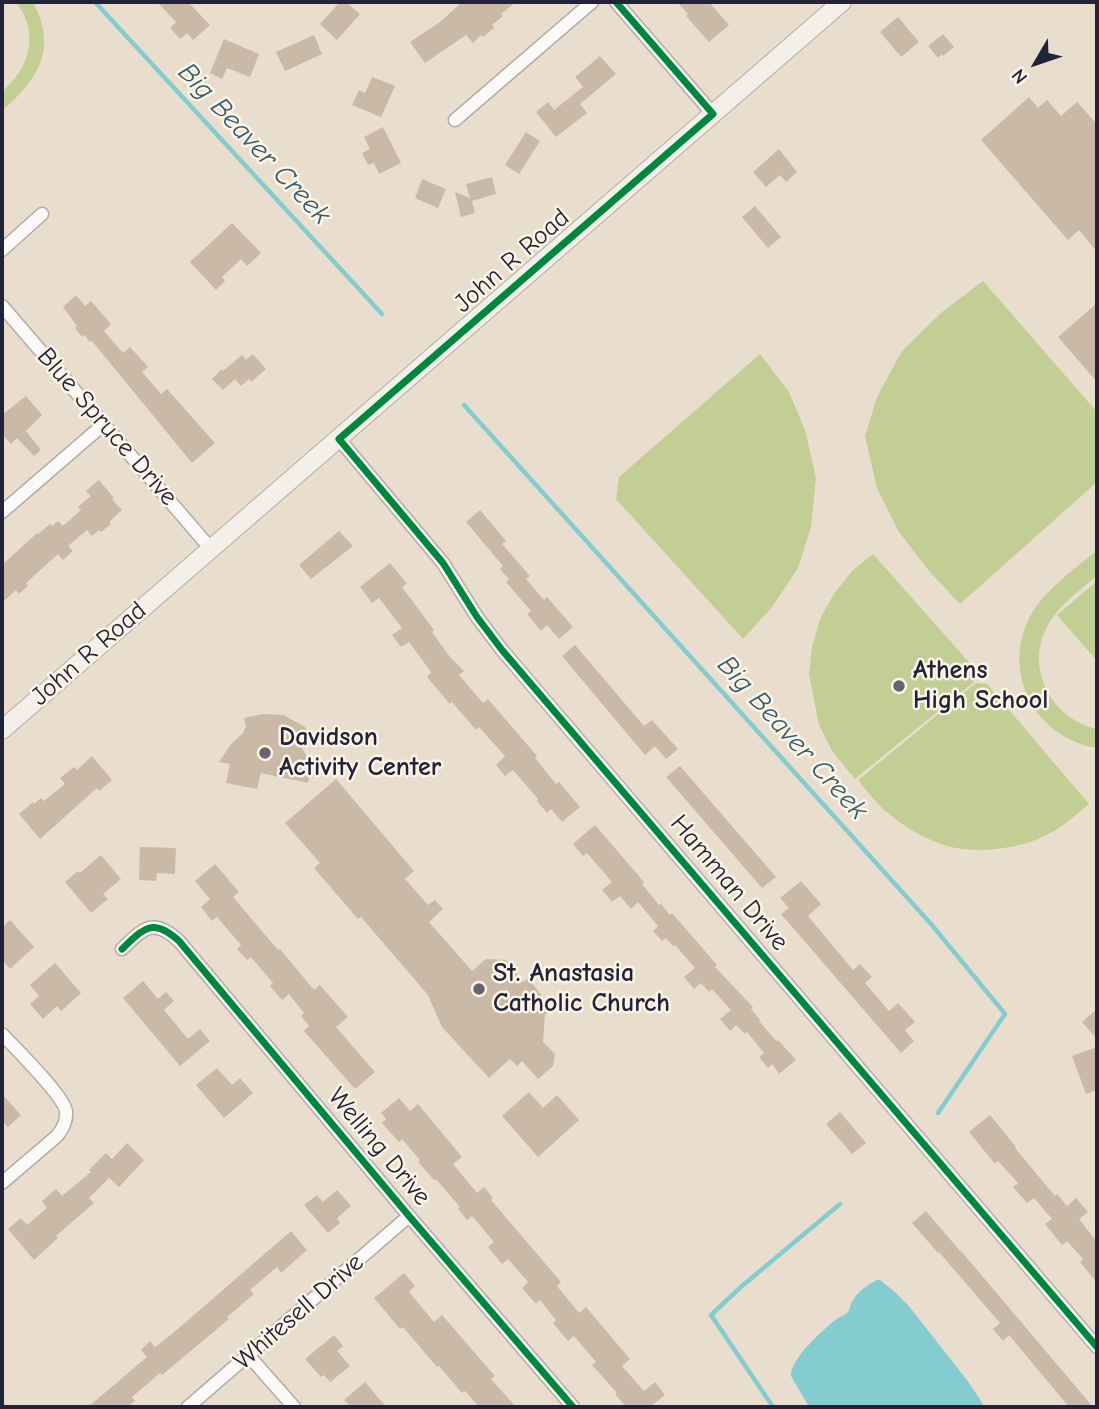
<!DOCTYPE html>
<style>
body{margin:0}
#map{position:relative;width:1099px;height:1409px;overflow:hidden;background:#e9dece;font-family:"Comic Neue",sans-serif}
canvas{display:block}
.frame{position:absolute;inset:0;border:4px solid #22223b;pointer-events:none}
.north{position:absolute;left:1001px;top:28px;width:70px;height:70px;-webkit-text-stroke:5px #fcf5e5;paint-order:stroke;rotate:231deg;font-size:19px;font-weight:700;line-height:28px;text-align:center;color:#22223b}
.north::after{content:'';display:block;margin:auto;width:24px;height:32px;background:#22223b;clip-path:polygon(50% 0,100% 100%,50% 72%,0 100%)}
</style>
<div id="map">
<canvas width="1099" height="1409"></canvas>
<div class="frame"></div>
<div class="north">N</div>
</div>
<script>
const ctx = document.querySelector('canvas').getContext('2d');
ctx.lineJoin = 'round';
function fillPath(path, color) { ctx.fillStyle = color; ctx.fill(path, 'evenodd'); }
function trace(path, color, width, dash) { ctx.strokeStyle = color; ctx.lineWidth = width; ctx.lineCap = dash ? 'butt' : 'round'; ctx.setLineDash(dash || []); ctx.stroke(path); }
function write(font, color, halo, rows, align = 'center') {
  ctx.font = font + ' "Comic Neue",sans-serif'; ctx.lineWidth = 5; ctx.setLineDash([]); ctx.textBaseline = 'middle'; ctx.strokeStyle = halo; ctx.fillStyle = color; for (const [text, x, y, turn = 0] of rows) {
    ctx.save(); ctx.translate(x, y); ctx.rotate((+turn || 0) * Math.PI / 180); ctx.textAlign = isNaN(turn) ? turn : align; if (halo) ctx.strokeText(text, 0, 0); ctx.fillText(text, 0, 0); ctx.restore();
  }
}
fillPath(new Path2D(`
 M16,2H33C58,50 38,79 2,111V92C30,67 40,34 16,2Z
 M983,281L1097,412V482L960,604L929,571L899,532L877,488L865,436L877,397L902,351L942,312Z
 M760,354L789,392L805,430L816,478L811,527L798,568L772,607L743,639L616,499L619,477Z
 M1097,550V576C1080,590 1059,605 1048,625C1024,667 1051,719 1097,729V748C1034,738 999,669 1032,613C1047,588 1075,569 1097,550Z
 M873,554L975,669L974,682L855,779L832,751L819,725L809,674L812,647L820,619L834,594L852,571Z
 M1097,581V661L1057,615Z
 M976,683L987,684L1089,804C1074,817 1059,830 1040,838C1014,850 971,854 944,845C922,838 900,824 883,809C874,800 866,790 858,780Z`), '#c3ce95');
fillPath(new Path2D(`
 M877,1280H880L896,1293L908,1305L967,1380L985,1407H809L791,1376C790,1359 822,1331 834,1321C838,1317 845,1316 848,1312C850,1310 850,1304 852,1302C857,1292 867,1285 877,1280Z`), '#84ccd0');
trace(new Path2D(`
 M95,2L382,314
 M464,405L931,924L1005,1014L938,1113
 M773,1407L711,1315L742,1286L840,1204`), '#84ccd0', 4.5);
fillPath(new Path2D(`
 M157,2H188L210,25L193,40L187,33L180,39L170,28L176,22Z
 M340,2H346L360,14L337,40L320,24Z
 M462,2H516L501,14L503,16L492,25L494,28L483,37L481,35L473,43L466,35L425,63L410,42L440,22Z
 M677,2H709L729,25L709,42L686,16L688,14Z
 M898,17L919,42L901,57L880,32Z
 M943,34L954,47L943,56L942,54L938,58L928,46Z
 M314,35L322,54L285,71L276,52Z
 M224,39L259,54L250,77L227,68L222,79L210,73Z
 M600,56L616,74L580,104L587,113L556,137L536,112L548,102L554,110L583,87L575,77Z
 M372,77L395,86L381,117L352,105L359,90L365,93Z
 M1029,97L1038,108L1047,100L1061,116L1077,102L1097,124V252L1079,230L1068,240L981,140Z
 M383,127L401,163L379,174L374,163L368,165L362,153L370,149L364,137Z
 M526,132L540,141L519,174L505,165Z
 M779,149L797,172L786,182L780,175L766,187L753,172Z
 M492,177L496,194L472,201L475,213L461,217L455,192L470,198L466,184Z
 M422,179L446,189L438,208L415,198Z
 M755,206L781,237L768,248L742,217Z
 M232,223L261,253L247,266L241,259L222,277L225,281L216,290L190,262Z
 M76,295L85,306L91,301L111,324L104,331L123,353L130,347L148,367L142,372L161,394L167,389L215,443L192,463L92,341L90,342L84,335L82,337L75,328L77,326L63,307Z
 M1097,303V382L1058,337Z
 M253,354L266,369L251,382L249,379L241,386L235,379L223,390L212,379L222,369L223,371L242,355L246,360Z
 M26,396L42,415L26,431L41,450L34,456L17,438L11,444L2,434V415Z
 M99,480L114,498L112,499L122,510L109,522L111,524L101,532L99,530L92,536L87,530L68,546L73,551L63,560L58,554L26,583L28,586L19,594L16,590L2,603V565L37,533L38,534L50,524L52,526L58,521L63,526L81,510L78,507L91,496L86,491Z
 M480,510L506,541L502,544L530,576L526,579L544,600L547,597L573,627L559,639L547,625L541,631L527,614L531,611L506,582L509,579L500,569L503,566L466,522Z
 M339,531L353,546L311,579L299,565Z
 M390,563L407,584L402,587L434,630L432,632L450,657L464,671L459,675L483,703L488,699L537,756L535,758L556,784L559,782L580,807L562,822L551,809L547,813L537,801L538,799L513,770L505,776L496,765L505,756L479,727L476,730L452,702L450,704L427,677L431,672L409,642L401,647L392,635L402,628L379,598L372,603L360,587Z
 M575,645L644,726L652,720L678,749L666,759L655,746L645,755L562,656Z
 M262,714L283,715L305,727L312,738L300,745L312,765L308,783L261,773L257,789L226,783L230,764L219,762L231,744L243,733L246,726L244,718Z
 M92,756L112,780L99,791L97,788L40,839L19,814L33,802L34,804L41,798L44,801L65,784L60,778L74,767L77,770Z
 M680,766L776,877L762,888L666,777Z
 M336,779L414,871L405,879L428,905L435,900L443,909L429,922L472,971L486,959L506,960L523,982L528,978L552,1009L545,1015L543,1042L555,1054L553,1066L538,1079L522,1061L517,1066L510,1059L489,1078L442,1027L428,995L361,917L358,919L314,868L320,863L285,823Z
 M595,825L644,882L642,884L659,905L661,904L670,915L672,913L717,965L715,967L753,1007L751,1009L760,1020L759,1021L776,1041L778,1040L796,1060L779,1074L772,1064L768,1068L759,1057L764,1053L747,1032L745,1034L736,1025L730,1031L720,1019L731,1010L712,989L709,992L701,983L694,989L684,977L695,968L675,945L674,947L666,938L662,941L653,931L658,926L638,902L631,909L620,896L612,902L602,890L612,882L587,853L583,856L573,844Z
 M140,847L176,848L175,874L157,873L156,881L139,880Z
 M101,855L121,879L103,894L108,899L91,913L65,882L78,871L80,873Z
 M215,864L239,892L233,897L278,950L280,949L314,990L320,985L348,1017L336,1027L375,1072L355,1089L304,1031L309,1026L301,1016L304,1013L289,994L282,1000L270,986L273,983L251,957L247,960L237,949L241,945L217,917L212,921L201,907L210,899L195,881Z
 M801,881L821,904L808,916L853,970L860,964L872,977L865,983L889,1011L898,1003L915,1022L905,1030L914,1041L901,1053L781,914L789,908L780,898Z
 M10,920L34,947L10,969L2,960V928Z
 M55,963L81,993L61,1011L57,1006L43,1019L30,1004L39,996L30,985Z
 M143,981L158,999L166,992L174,1001L164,1010L188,1039L200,1029L210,1041L180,1066L123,998Z
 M1097,1009V1039L1082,1022Z
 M1097,1047V1090L1086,1094L1072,1056Z
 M217,1068L232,1085L240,1078L253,1093L224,1118L196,1085Z
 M529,1092L543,1108L557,1095L579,1120L538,1157L502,1116Z
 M2,1094L21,1115L8,1127L2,1121Z
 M399,1098L410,1111L418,1104L462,1157L453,1164L477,1193L484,1187L493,1198L491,1200L561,1282L557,1286L579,1313L586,1307L630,1359L622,1366L644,1391L655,1382L665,1395L650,1407H626L615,1394L617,1393L592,1365L596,1362L574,1336L568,1341L553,1323L556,1320L540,1300L536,1304L522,1288L528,1282L508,1259L502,1264L488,1247L494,1242L472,1216L467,1220L458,1209L460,1207L436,1179L434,1180L418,1162L420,1160L402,1139L399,1142L382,1123L386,1119L381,1113Z
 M840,1112L866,1143L852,1154L826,1124Z
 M990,1115L1016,1147L1015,1148L1055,1196L1057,1194L1067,1206L1076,1198L1088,1212L1079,1219L1097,1242V1283L1080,1262L1083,1259L1067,1241L1062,1245L1045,1224L1052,1219L1034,1198L1027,1203L1013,1187L1018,1183L998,1161L995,1164L969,1132Z
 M127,1143L144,1160L119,1187L109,1178L89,1198L94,1203L56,1236L58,1238L34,1260L8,1229L21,1218L27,1225L47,1208L42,1201L56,1189L62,1196L91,1172L89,1170L106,1153L112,1159Z
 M337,1190L351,1206L337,1218L340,1223L328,1233L304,1205L317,1195L323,1202Z
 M926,1211L960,1251H961L1093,1407H1069L1009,1335L1003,1341L993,1329L1000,1323L939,1252L938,1253L912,1223Z
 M291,1231L307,1250L281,1273L277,1267L250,1290L254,1294L227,1317L229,1319L162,1375L160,1373L132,1397L135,1401L127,1407H88L147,1357L141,1350L150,1341L155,1347L172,1334Z
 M404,1273L415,1286L409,1292L434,1322L442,1315L495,1376L491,1379L516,1407H479L465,1391L462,1393L439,1366L437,1367L403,1327L400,1329L374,1298Z
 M334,1335L343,1346L337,1351L350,1366L330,1382L324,1375L321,1377L305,1359Z
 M365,1382L386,1407H351L344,1400Z`), '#c9b9a6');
const street = new Path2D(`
 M616,2L713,114
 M455,120L592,2
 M2,250L42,214
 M2,306L211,549
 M339,439L443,563L477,617L502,650L1097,1347
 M2,512L104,424
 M122,949C144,928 153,917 179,941L409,1216L573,1407
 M2,1034C15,1048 63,1095 66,1111C67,1121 63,1128 57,1136L2,1183
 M248,1355L294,1407
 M188,1407L409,1216`);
const secondary = new Path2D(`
 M2,730L842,2`);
trace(street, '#b3aca5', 15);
trace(secondary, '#b3aca5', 20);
trace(street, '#fcfaf8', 12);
trace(secondary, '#f3f0e9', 18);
trace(new Path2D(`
 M616,2L713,114L339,439L443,563L477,617L502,650L1097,1347
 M122,949C144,928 153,917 179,941L409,1216L573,1407`), '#00873e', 7);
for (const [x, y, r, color] of [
 [899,686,7,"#68646e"],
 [265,753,7,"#68646e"],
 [479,989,7,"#68646e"]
]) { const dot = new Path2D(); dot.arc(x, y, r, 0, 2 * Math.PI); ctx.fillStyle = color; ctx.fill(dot); trace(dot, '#fcf5e5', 2.5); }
write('26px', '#22223b', '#fcf5e5', [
 ["John R Road",512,261,-41],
 ["Blue Spruce Drive",107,427,49],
 ["John R Road",89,654,-41],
 ["Hamman Drive",729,883,50],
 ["Welling Drive",379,1147,50],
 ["Whitesell Drive",299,1312,-41]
]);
write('bold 26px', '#22223b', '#fcf5e5', [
 ["Athens",913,671],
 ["High School",913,701],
 ["Davidson",279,738],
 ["Activity Center",279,768],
 ["St. Anastasia",493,974],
 ["Catholic Church",493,1004]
], 'left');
write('italic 28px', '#355b70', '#fcf5e5', [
 ["Big Beaver Creek",254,144,47],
 ["Big Beaver Creek",792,738,48]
]);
</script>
